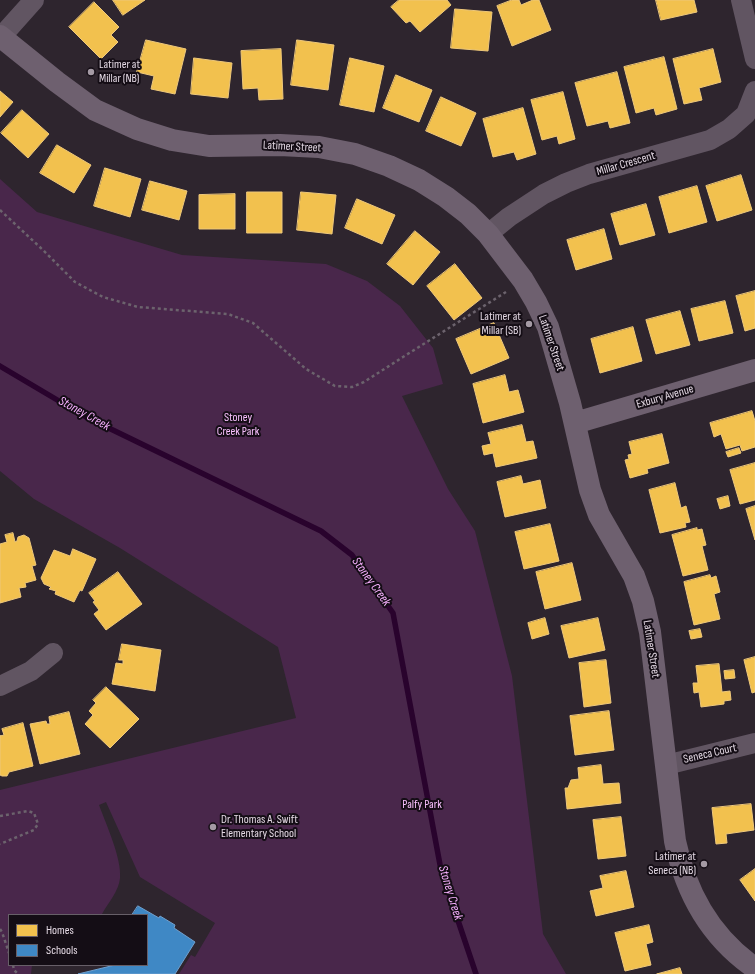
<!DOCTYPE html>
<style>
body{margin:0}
#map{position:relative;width:755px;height:974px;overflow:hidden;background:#2e252e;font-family:"Sofia Sans Condensed",sans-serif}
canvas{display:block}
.legend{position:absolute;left:8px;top:914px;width:140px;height:52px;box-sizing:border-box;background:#140d15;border:1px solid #675f68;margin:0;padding:5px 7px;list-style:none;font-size:12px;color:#e4d9e4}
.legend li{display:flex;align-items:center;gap:8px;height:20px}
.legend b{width:20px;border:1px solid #675f68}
</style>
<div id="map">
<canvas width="755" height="974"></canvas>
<ul class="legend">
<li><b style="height:11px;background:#f2c14e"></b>Homes</li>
<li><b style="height:11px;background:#3f88c5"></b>Schools</li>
</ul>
</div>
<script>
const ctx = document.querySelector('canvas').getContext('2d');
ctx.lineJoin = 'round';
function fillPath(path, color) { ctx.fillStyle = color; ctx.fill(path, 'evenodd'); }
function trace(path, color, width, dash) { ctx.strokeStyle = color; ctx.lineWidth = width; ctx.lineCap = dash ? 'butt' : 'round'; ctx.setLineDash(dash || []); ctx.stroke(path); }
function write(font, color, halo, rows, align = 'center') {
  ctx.font = font + ' "Sofia Sans Condensed",sans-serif'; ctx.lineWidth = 4; ctx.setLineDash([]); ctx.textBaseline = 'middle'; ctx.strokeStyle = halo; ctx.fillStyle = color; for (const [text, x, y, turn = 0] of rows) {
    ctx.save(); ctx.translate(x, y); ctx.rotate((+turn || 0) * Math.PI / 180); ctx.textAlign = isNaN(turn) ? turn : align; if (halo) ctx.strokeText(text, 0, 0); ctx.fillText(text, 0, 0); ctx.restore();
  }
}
fillPath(new Path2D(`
 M0,179L37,212L182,255L326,264L367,281L400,306L433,348L443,384L402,396L448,489L475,531L512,676L543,934L566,974H179L191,955L195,957L215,923L140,877L106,802L99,805C106,824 122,859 120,878C119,891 108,903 102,914L100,915H9V965H32L31,974H0V790L296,718L278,647L120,548L34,499L0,471Z`), '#49274b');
const homes = new Path2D(`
 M113,0H145L123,15Z
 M399,0H447L451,5L420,32L410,21L406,23L391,7Z
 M512,0H519L521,5L533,0H539L551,30L512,46L497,6Z
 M656,0H694L697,12L661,20Z
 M94,2L119,27L111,35L118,42L101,59L69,27Z
 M455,9L492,12L488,51L451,48Z
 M146,40L186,49L175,94L151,89L154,76L137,72Z
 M297,40L334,45L328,90L291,85Z
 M281,49L283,99L259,100L258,88L243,89L241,51Z
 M713,49L721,82L699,88L702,100L684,104L673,59Z
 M664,57L677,109L656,115L654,108L636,113L624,67Z
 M194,58L232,63L228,98L191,94Z
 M350,58L384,66L374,112L340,105Z
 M617,72L630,123L610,128L608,121L587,126L575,83Z
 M396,75L432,90L419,122L383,108Z
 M0,91L13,102L0,117Z
 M563,92L575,139L559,144L557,136L542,140L531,100Z
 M441,97L476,113L461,146L426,131Z
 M523,108L536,154L517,160L514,152L493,157L483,119Z
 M22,110L49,134L28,158L1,133Z
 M57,145L91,165L74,193L40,173Z
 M105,168L141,179L130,217L94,206Z
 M741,175L752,210L717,221L706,186Z
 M150,181L187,191L179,220L142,210Z
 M697,186L707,222L669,233L659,197Z
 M247,192H282V233H247Z
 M301,192L336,195L332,234L297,230Z
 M235,194V229H199V195Z
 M357,199L395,215L382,244L345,228Z
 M646,204L655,235L620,245L611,214Z
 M604,229L612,259L576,270L567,240Z
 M415,231L440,252L413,285L387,264Z
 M455,264L482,298L454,320L427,286Z
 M755,291V328L745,331L736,296Z
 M725,301L733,333L699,341L691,309Z
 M680,311L690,345L656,354L646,320Z
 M494,323L509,358L471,374L456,339Z
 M633,327L642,361L600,373L591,339Z
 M505,375L509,392L518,390L524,412L483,423L473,384Z
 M752,411L755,421V447L742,451L740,445L726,449L721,434L714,437L710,423Z
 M522,425L526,442L533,441L537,458L496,467L493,453L484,455L482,446L491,444L488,433Z
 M662,434L669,463L647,469L648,473L630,478L625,460L629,459L628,455L632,454L629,442Z
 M739,448L741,453L728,457L726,452Z
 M755,463V500L740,504L730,470Z
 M521,476L523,484L540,480L546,508L505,517L497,482Z
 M675,483L681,508L686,506L690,522L685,523L686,527L660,533L649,490Z
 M728,496L730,506L720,509L717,499Z
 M755,506V540L746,509Z
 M550,524L559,561L524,569L515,532Z
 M697,528V530L702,529L706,545L702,546L708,570L683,576L672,535Z
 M13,533L15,542L17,541L18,537L24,535L29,538L36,565L32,566L36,580L25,583L26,587L19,588L21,597L0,603V544L7,542L5,535Z
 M73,549L96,559L82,591L80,590L74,602L55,594L56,591L49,589L51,587L44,584L41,578L54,550L70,556Z
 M572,563L581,600L545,609L536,572Z
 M118,572L142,604L106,630L94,614L99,610L93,602L95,601L89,593Z
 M710,575L711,578L716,576L720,592L714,594L720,619L694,625L684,582Z
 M545,618L549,634L532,639L528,623Z
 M598,618L605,650L569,658L561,626Z
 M700,629L702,637L691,639L689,631Z
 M122,644L161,650L155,691L112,684L116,663L123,664V660H119Z
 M755,657V692L752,693L744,660Z
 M606,660L611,703L584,707L579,663Z
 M719,664L722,692L730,691L731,700L724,701V704L701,707L699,692L694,693L693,683H698L696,666Z
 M734,670L735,678L725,679L724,671Z
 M106,687L139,719L110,748L85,724L93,715L89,711L96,703L93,700Z
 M609,711L614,750L575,755L570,716Z
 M69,712L80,754L40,764L30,724L46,721L47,724H50L49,717Z
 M23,723L33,766L9,772L7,776H2L0,775V735V736L4,735L2,729Z
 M601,765L603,784L619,783L621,803L567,809L565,788H568L571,780L579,779L578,768Z
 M751,804L754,830L726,834L727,843L716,844L712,808Z
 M621,817L626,856L598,859L593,820Z
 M755,869V901L740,880Z
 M626,871L634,907L596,916L590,891L603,888L600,876Z
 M649,925L653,942L646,944L651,965L625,971L615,933Z
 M680,968L682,974H657Z`);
fillPath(homes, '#f2c14e');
trace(homes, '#eec87b', 1);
const schools = new Path2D(`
 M138,906L159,918L160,916L175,925L174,928L195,942L175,974H78L115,965H147V915H132Z`);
fillPath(schools, '#3f88c5');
trace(schools, '#70a0ce', 1);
trace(new Path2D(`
 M0,366L86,417L321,531L352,555L393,613L441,870L476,974`), '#29032d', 5.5);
trace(new Path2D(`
 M0,210L43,250L75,282L103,297L138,307L228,314L253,323L306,369L335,386L352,387L364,382L403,357L506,292
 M0,816L28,811L34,813L38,824L34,830L0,844
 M0,929L2,932L9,953
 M13,965L14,970L18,974`), '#6c636d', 2.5, [3, 3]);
trace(new Path2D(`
 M741,0L755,59
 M1,37L34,0
 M488,234L509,217L544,194L566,183L589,174L710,140L729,129L746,114L755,91
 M0,686L31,671L53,653
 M666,765L755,743`), '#615562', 20);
trace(new Path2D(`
 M0,36L57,82L95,110L137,129L172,140L209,146L280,145L319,147L355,154L389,166L419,180L446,197L468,214L488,234L523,280L536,302L548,327L570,403L590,490L599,515L634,576L643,601L650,632L675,841C686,894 710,937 755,968
 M575,423L755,370`), '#6e606f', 22);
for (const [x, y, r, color] of [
 [91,72,4,"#a49aa4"],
 [529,324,4,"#a49aa4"],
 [213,827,4,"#a49aa4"],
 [704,864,4,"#a49aa4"]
]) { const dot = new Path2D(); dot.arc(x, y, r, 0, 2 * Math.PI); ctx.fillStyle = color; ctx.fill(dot); trace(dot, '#140d15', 1.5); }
write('12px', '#e4d9e4', '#140d15', [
 ["Latimer at",99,65],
 ["Millar (NB)",99,79],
 ["Latimer at",521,317,"right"],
 ["Millar (SB)",521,331,"right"],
 ["Dr. Thomas A. Swift",221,820],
 ["Elementary School",221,834],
 ["Latimer at",696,857,"right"],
 ["Seneca (NB)",696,871,"right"]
], 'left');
write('12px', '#e4d9e4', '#140d15', [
 ["Latimer Street",292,147,3],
 ["Millar Crescent",626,164,-16],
 ["Latimer Street",551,343,71],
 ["Exbury Avenue",665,397,-16],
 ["Latimer Street",651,649,81],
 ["Seneca Court",710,754,-13]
]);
write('12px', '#fac1ff', '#140d15', [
 ["Stoney",238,418],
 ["Creek Park",238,432],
 ["Palfy Park",422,805]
]);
write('italic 13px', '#f8b1ff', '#140d15', [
 ["Stoney Creek",84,414,29],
 ["Stoney Creek",371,582,54],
 ["Stoney Creek",450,893,73]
]);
</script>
